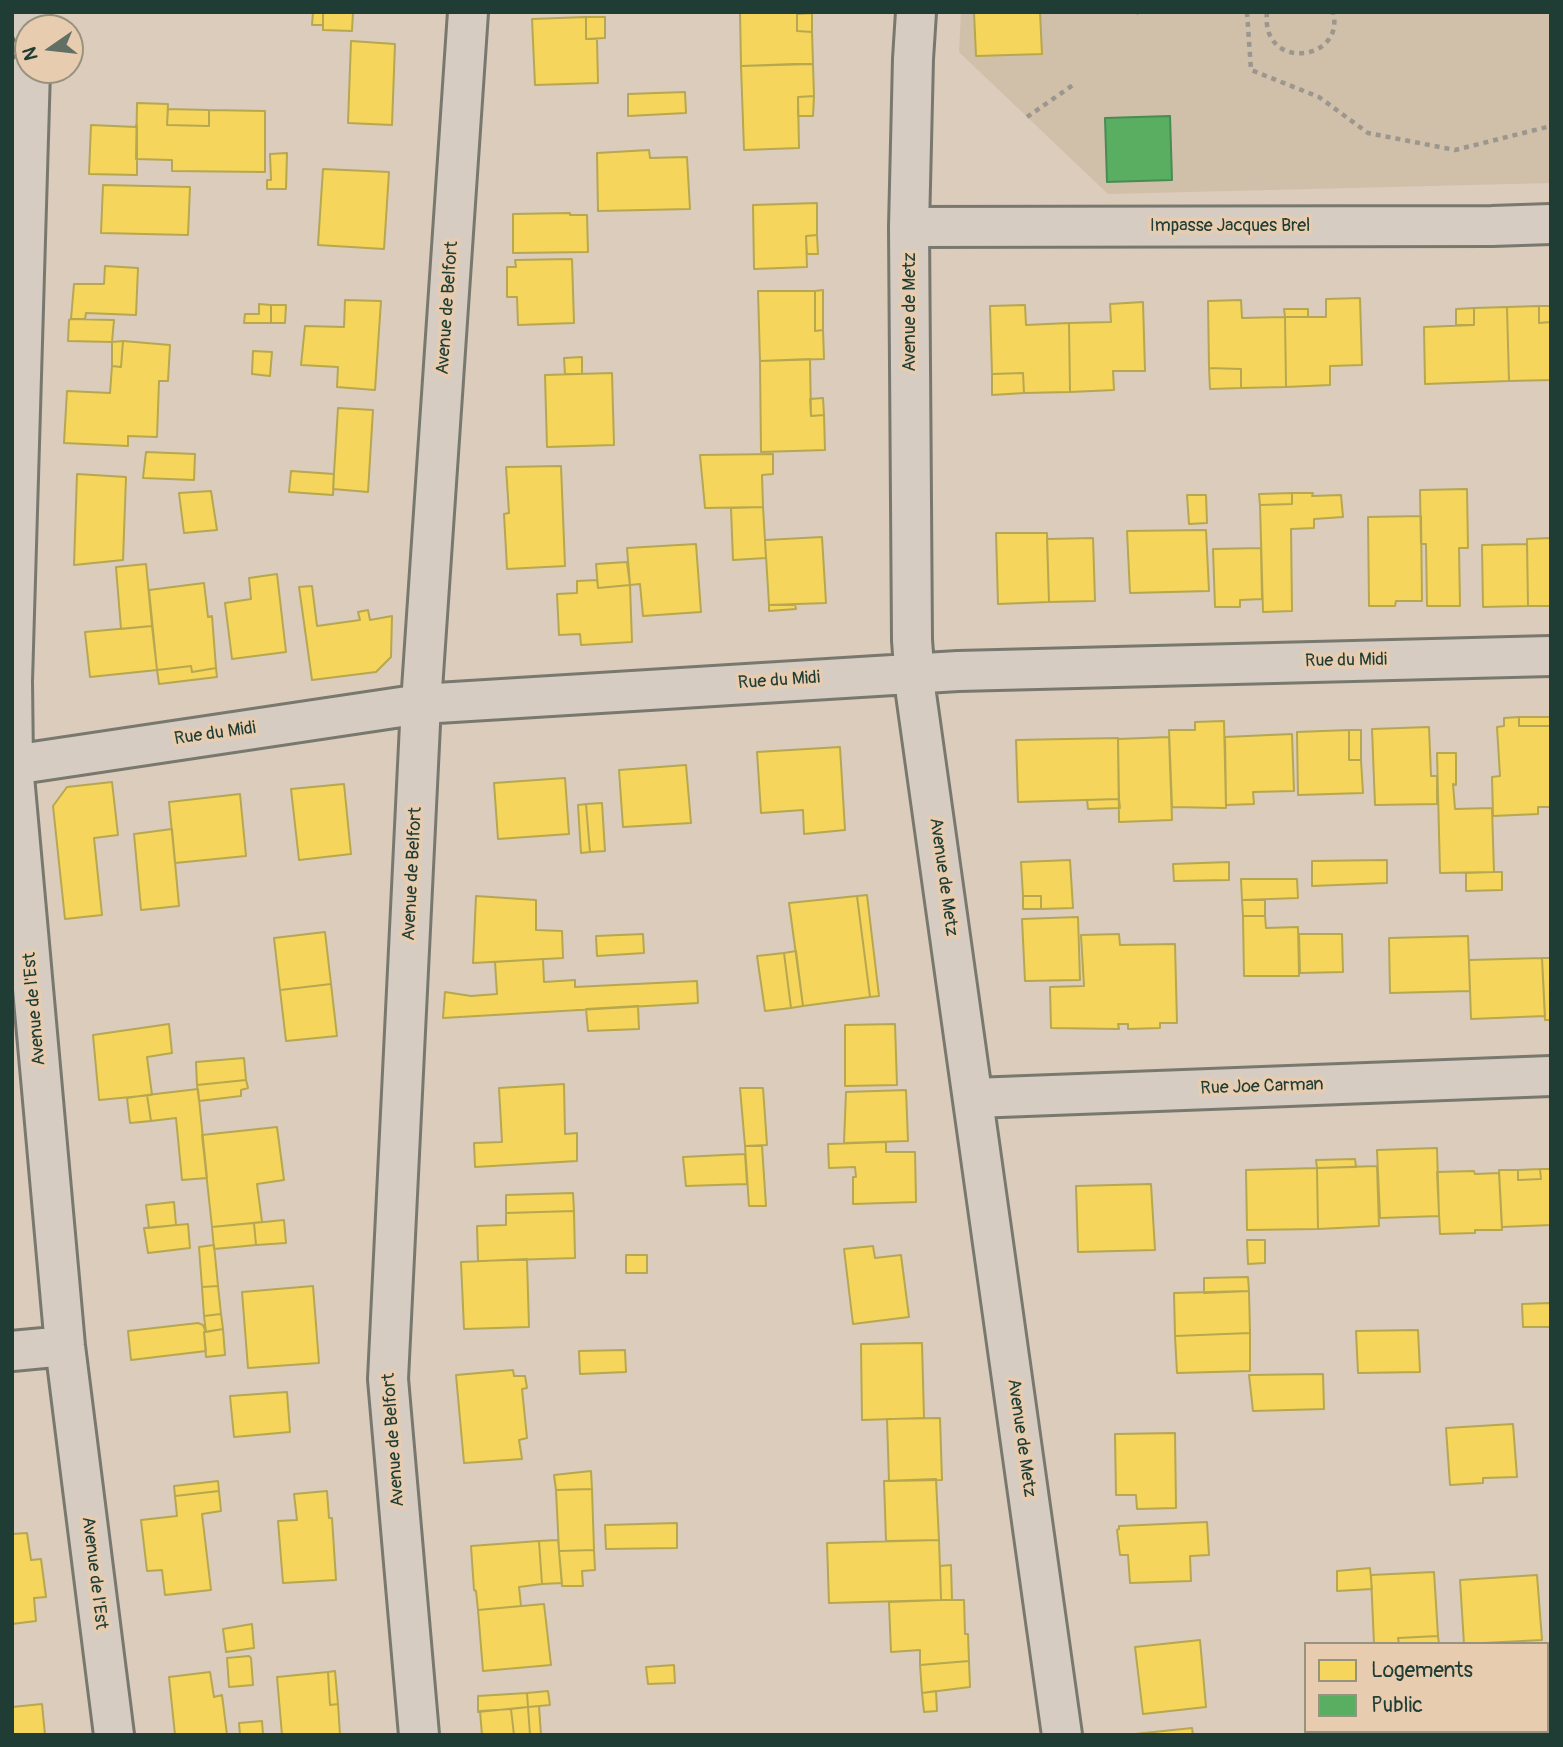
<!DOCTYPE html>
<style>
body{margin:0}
#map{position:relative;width:1563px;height:1747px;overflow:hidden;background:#dbccbc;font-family:Pangolin,sans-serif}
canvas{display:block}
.frame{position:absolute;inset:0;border:14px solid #1f3d34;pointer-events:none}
.legend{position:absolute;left:1304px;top:1642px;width:245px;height:91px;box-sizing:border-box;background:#e8ccaf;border:2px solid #98937e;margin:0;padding:9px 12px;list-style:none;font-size:21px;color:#1f3d34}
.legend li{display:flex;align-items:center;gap:14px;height:35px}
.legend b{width:35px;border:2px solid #98937e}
.north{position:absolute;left:14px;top:14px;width:70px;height:70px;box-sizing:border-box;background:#e8ccaf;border:2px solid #98937e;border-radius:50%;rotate:256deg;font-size:19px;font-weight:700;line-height:28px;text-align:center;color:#1f3d34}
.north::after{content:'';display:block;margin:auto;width:24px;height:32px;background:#616f64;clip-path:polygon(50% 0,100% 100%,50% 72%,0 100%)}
</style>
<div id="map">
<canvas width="1563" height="1747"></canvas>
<div class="frame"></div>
<ul class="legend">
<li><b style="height:19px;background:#f6d55c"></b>Logements</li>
<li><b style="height:19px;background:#5aae61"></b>Public</li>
</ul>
<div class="north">N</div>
</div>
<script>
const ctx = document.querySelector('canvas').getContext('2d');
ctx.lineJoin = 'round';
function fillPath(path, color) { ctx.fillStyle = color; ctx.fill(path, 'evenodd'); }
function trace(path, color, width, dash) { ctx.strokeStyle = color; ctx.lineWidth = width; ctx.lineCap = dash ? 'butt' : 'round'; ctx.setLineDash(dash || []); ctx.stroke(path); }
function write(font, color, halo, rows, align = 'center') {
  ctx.font = font + ' Pangolin,sans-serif'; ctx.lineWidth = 7; ctx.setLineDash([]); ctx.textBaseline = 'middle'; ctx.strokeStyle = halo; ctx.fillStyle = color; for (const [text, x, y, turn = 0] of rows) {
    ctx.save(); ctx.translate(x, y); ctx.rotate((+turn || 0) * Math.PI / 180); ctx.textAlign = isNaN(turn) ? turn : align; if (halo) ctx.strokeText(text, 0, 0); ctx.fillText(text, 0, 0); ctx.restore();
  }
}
fillPath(new Path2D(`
 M961,12H1551V183L1108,194L959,52Z`), '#d0bfa9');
const homes = new Path2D(`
 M313,12H323V25H312Z
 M323,12H353L352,31L323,30Z
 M740,12H797V31L812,32L813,64L741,66Z
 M974,12H1040L1042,54L976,56Z
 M812,13V32L797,31V14Z
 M586,17H605V38L586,39Z
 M586,17V39H597L598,83L535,85L532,19Z
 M351,41L395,44L392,125L348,123Z
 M794,64H813L814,96L798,97L799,148L744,150L741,66Z
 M685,92L686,113L628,116V94Z
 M814,96L813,116H798V97Z
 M137,103L168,104L167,125L209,126V110L265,111V172L172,171V160L136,159Z
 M168,109L209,110V126L167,125Z
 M91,125L136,127V125H137V175L89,174Z
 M649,150L650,158L687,157L690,209L598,211L597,153Z
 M287,153L286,189H267V180H271L270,154Z
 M323,169L389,172L384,249L318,245Z
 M103,185L190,187L188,235L101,233Z
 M817,203V235L806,236L807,267L754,269L753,205Z
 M570,213V215H587L588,252L513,253V214Z
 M817,235L818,254H807L806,236Z
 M572,259L574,323L518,325L517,297H507V267H516L515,260Z
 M105,266L138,268L136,315L86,313L85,319H71L74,284H104Z
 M823,290V330L815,331V291Z
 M758,291H815V331L823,330L824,359L760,361Z
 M1360,298L1362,365L1330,366V385L1286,387L1285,317H1326V299Z
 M345,300L381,301L375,390L337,387L338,367L301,365L305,326L344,327Z
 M1241,300L1242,318L1285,317L1286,387L1241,388V369L1209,368L1208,301Z
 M1143,302L1145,371H1113L1114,390L1070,392L1069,323L1111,322L1110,304Z
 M259,304L271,305V323H244L245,314H259Z
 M271,305H286L285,323H271Z
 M1025,305L1026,325L1069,323L1070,392L1024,393L1023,373L992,374L990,306Z
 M1539,306V323L1551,322V380L1509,381L1507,307Z
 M1539,306H1551V322L1539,323Z
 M1507,307L1509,381L1425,384L1424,327L1474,325V308Z
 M1474,308V325H1456V309Z
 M1284,309H1308V317H1285Z
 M71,319L114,320L112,342L68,341L69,320Z
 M123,341L121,367L112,366V342Z
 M123,341L170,345L168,381H159L157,437L128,436V446L64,443L67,391L110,393L112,366L121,367Z
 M253,351L272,352L270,376L252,374Z
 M582,357V374H565L564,358Z
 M810,359L811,416L824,415L825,450L761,452L760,361Z
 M1209,368L1241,369V388L1210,389Z
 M612,373L614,445L547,447L545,375Z
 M1023,373L1024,393L992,395V374Z
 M823,398L824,415L811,416L810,399Z
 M338,408L373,410L368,492L333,489Z
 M146,452L195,454L194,480L143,478Z
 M773,454V474L762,475L763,507L705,508L700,455Z
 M561,466L565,566L507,569L504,514L509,513L506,467Z
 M291,471L334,474L333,495L289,492Z
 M77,474L126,477L123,560L74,565Z
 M1467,489L1468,548H1459L1460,606H1427L1426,544H1421L1420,490Z
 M211,491L217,530L184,533L179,493Z
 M1292,493H1313L1312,496L1341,495L1343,517L1314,519V528L1291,529L1292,611L1263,612L1260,505L1292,504Z
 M1292,493V504L1260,505L1259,494Z
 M1187,495H1206L1207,523L1189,524Z
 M763,507L766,558L733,560L731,508Z
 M1421,516L1422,601H1396L1395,606H1369L1368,517Z
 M1206,530L1209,591L1130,593L1127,531Z
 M996,533H1047L1049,602L998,604Z
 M822,537L826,603L769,605L765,540Z
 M1093,538L1095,601L1049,602L1047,539Z
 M1551,538V606H1528L1527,539Z
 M696,544L701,612L643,616L640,584L630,585L627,548Z
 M1527,544L1528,606L1483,607L1482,545Z
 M1261,548L1262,599L1240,600V607H1215L1213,549Z
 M627,562L630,585L598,588L596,564Z
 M146,564L152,626L121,629L116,567Z
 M277,574L286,652L232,659L225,603L251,599L249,578Z
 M597,580L598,588L630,585L632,642L581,645L580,634L559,635L557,594L577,593V581Z
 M204,583L208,617L212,616L216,668L192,672L191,666L157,670L149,590Z
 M312,586L317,626L360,620L358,612L368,610L370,620L392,616L391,657L376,672L312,680L299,587Z
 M769,605H795L796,609L769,611Z
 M152,626L157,670L90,677L85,632Z
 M191,666L192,672L216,668L217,677L159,684L157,670Z
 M1519,717H1551V726H1519Z
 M1519,717V726H1551V807H1538V814L1493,816L1492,777L1500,776L1497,727L1504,726V718Z
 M1224,721L1226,808L1172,807L1169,730H1195V722Z
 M1429,727L1431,776H1437V804L1375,805L1372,729Z
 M1349,730H1361V760H1349Z
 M1349,730V760H1361L1363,793L1298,795L1297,732Z
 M1292,734L1294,791L1253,792L1254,804L1226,805L1225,737Z
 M1169,737L1172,820L1119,822L1118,739Z
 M1118,738L1119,799L1018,802L1016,740Z
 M840,747L845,830L804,834L803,810L761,813L757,752Z
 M1437,753H1456V785L1453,784L1455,809L1492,808L1494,872L1440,873Z
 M686,765L691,823L623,827L619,770Z
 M565,778L569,834L498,839L494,783Z
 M112,782L118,835L94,838L102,915L65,919L53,806L67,787Z
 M344,784L351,854L299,860L291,789Z
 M240,794L246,856L175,863L169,802Z
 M1119,799L1120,808L1088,809L1087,800Z
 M602,803L605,851L590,852L586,804Z
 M586,804L590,852L581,853L578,805Z
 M172,829L179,906L141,910L134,834Z
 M1070,860L1073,908L1041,909V896H1023L1021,862Z
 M1387,860V883L1312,886V861Z
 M1229,862V880L1174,881L1173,864Z
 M1494,872H1502V890L1466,891V873Z
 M1241,879H1297L1298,898L1242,900Z
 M867,895L879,996L870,997L857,896Z
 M476,896L536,900V930L562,931L563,958L473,963Z
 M857,896L870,997L803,1006L789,903Z
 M1023,896H1041V909H1023Z
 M1242,900H1265V916H1243Z
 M1243,916H1265L1266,928L1298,927L1299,976H1244Z
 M1078,917L1080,980L1025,981L1022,919Z
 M325,932L331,984L280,990L274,938Z
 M643,934L644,953L597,956L596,936Z
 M1119,934L1120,945L1175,944L1177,1023H1160V1028L1128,1029V1024H1118L1119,1029L1051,1028L1050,987L1084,986L1081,935Z
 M1299,934H1342L1343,972L1300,973Z
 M1468,936L1470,991L1390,993L1389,938Z
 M796,951L803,1006L791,1008L784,953Z
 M784,953L791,1008L765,1011L757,956Z
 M1542,958L1545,1016L1471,1019L1469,960Z
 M1542,958H1551V1020H1545Z
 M543,959L544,982L575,980V987L697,981L698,1003L443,1018L445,992L471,996L497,994L495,962Z
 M331,984L337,1036L286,1041L280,990Z
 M638,1006L639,1029L588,1031L586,1009Z
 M169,1024L172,1053L147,1057L152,1095L99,1100L93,1035Z
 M895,1024L897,1085L845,1086V1025Z
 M244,1058L246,1080L197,1085L196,1062Z
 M246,1080L248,1088L241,1090V1096L199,1101L197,1085Z
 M564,1084L565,1134L577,1133V1161L475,1167L474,1143L502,1142L499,1088Z
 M740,1088H763L767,1145L745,1146Z
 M198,1089L207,1178L182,1180L176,1118L151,1121L147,1095Z
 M906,1090L908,1141L844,1143L846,1092Z
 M147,1095L151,1121L130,1123L127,1098Z
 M277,1127L284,1180L257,1184L262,1222L212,1227L202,1135Z
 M886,1142V1152H915L916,1202L853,1204V1177H856L855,1167L829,1168L828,1144Z
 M745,1146H762L766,1206H749Z
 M1437,1148L1439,1216L1380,1218L1377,1150Z
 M745,1154L747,1184L686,1186L683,1157Z
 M1355,1159L1356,1167L1317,1168L1316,1160Z
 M1377,1166L1379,1226L1318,1229L1317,1168Z
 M1317,1168L1318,1229L1247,1230L1246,1170Z
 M1540,1169L1541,1179L1518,1180V1170Z
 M1540,1169H1551V1225L1502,1227L1499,1170H1518V1180L1541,1179Z
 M1474,1171L1475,1174L1499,1173L1502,1230H1475V1233L1440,1234L1437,1172Z
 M1151,1184L1155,1250L1078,1252L1076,1186Z
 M573,1193L574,1211L506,1213V1195Z
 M174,1202L176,1225L149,1228L146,1205Z
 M574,1211L575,1258L478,1261L477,1226L506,1225V1213Z
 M284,1220L286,1243L256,1245L254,1223Z
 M254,1223L256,1245L214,1249L212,1227Z
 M188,1224L190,1248L148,1253L144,1228Z
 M1247,1240H1265V1263L1248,1264Z
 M214,1245L218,1286L202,1287L199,1247Z
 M873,1246L875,1258L901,1255L909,1317L853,1324L844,1249Z
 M626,1255H647V1273H626Z
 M527,1259L529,1327L464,1329L461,1262Z
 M1248,1277L1249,1291L1204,1293V1278Z
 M218,1286L221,1314L204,1316L202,1287Z
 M313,1286L319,1363L248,1368L242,1292Z
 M1249,1291L1250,1333L1175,1336L1174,1293Z
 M1550,1303V1327H1523L1522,1304Z
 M221,1314L223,1329L206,1332L204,1316Z
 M198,1323L203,1325L206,1332H204L206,1351L131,1360L128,1331Z
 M223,1329L225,1355L206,1357L204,1332Z
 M1418,1330L1420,1372L1358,1373L1356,1331Z
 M1250,1333V1371L1177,1373L1175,1336Z
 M922,1343L924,1418L862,1420L861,1344Z
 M625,1350L626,1372L580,1374L579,1351Z
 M513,1370L514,1376H525L527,1388L522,1389L527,1438L519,1440L522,1459L464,1463L456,1375Z
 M1323,1374L1324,1409L1253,1411L1249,1375Z
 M287,1392L290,1432L234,1437L230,1396Z
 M940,1418L942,1480L889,1481L887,1419Z
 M1513,1424L1517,1477L1483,1478V1483L1450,1485L1446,1428Z
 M1175,1433L1176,1508L1137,1509L1136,1495H1116L1115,1434Z
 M591,1471L592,1489L556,1490L554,1475Z
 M936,1479L939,1540L886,1541L884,1481Z
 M218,1481L219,1491L175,1496L174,1486Z
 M592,1489L594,1550L559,1551L556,1490Z
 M219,1491L221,1511L202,1514L211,1590L165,1595L162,1570L147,1571L141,1520L177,1516L175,1496Z
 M327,1491L329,1518H332L336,1580L283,1583L278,1521L297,1520L294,1494Z
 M1207,1522L1209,1555L1190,1556L1191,1581L1130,1583L1128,1555H1120L1117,1530L1119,1529V1526Z
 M677,1523V1548L606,1549L605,1525Z
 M27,1533L31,1560L41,1559L46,1597L34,1598L36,1621L12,1624V1534Z
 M558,1540L562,1583L542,1584L539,1541Z
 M939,1540L941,1600L829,1603L827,1543Z
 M539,1541L542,1584L519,1587L521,1606L478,1610L476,1591L474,1590L471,1546Z
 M594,1550L595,1570L582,1571L583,1586H562L559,1551Z
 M951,1565L952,1600H941L940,1566Z
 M1370,1568L1372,1589L1337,1591V1571Z
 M1434,1572L1438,1636L1398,1638L1399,1644H1374L1371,1575Z
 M1537,1575L1542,1640L1464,1644L1460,1580Z
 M941,1600H964L965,1634H968L969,1661L920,1665V1650L891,1652L889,1602Z
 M544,1604L551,1665L483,1671L478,1610Z
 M252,1624L254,1648L226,1652L223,1629Z
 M1438,1636L1439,1644H1399L1398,1638Z
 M1200,1640L1206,1707L1143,1714L1135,1647Z
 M249,1656L251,1658L253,1685L229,1687L227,1658Z
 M969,1661L970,1687L922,1693L920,1665Z
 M674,1665L675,1683L648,1684L646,1667Z
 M335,1671L338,1704L330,1705L328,1672Z
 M210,1672L214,1697L222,1695L227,1735H175L169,1677Z
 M328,1672L330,1705L338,1704L340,1735H282L277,1677Z
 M548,1691L550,1705L528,1707L527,1693Z
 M936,1691L937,1711L924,1712L922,1693Z
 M527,1693L528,1707L478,1712V1696Z
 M42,1704L45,1735H12V1707Z
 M539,1706L541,1735H530L528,1707Z
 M528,1707L530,1735H514L511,1709Z
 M511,1709L514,1735H482L480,1711Z
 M262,1721L263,1735H240L239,1723Z
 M1192,1728L1193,1735H1136L1135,1734Z`);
fillPath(homes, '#f6d55c');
trace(homes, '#b6a750', 2);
const public = new Path2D(`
 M1170,116L1172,180L1107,182L1105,118Z`);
fillPath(public, '#5aae61');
trace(public, '#488c54', 2);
const lane = new Path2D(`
 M1547,1679L1551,1678
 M1408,1735L1417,1731`);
const street = new Path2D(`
 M916,12L913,59L909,227L912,640L916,694L1062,1735
 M31,28V12
 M30,70L12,681L13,765L65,1346L114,1735
 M909,227L1492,226L1551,224
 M13,765L421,704L958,671L1551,656
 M974,1098L1551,1076
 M12,1351L65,1346
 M419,1735L388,1379L421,704L468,12`);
trace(lane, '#79786f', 33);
trace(street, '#79786f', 44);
trace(new Path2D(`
 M1247,12L1251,70L1319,97L1368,133L1455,150L1551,126
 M1267,12C1260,72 1346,62 1333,12
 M1136,14L1137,12
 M1027,117L1073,85`), '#9b978e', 4.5, [5, 5]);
trace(lane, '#d6ccc1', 28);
trace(street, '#d6ccc1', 38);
write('18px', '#1f3d34', '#e8ccaf', [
 ["Impasse Jacques Brel",1230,226],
 ["Avenue de Belfort",448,308,-86],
 ["Avenue de Metz",910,312,-90],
 ["Rue du Midi",1346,661,-1],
 ["Rue du Midi",779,681,-4],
 ["Rue du Midi",215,734,-8],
 ["Avenue de Belfort",413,874,-87],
 ["Avenue de Metz",943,877,82],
 ["Avenue de l'Est",35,1009,-95],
 ["Rue Joe Carman",1262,1087,-2],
 ["Avenue de Metz",1021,1438,82],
 ["Avenue de Belfort",394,1440,-94],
 ["Avenue de l'Est",94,1573,83]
]);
</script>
